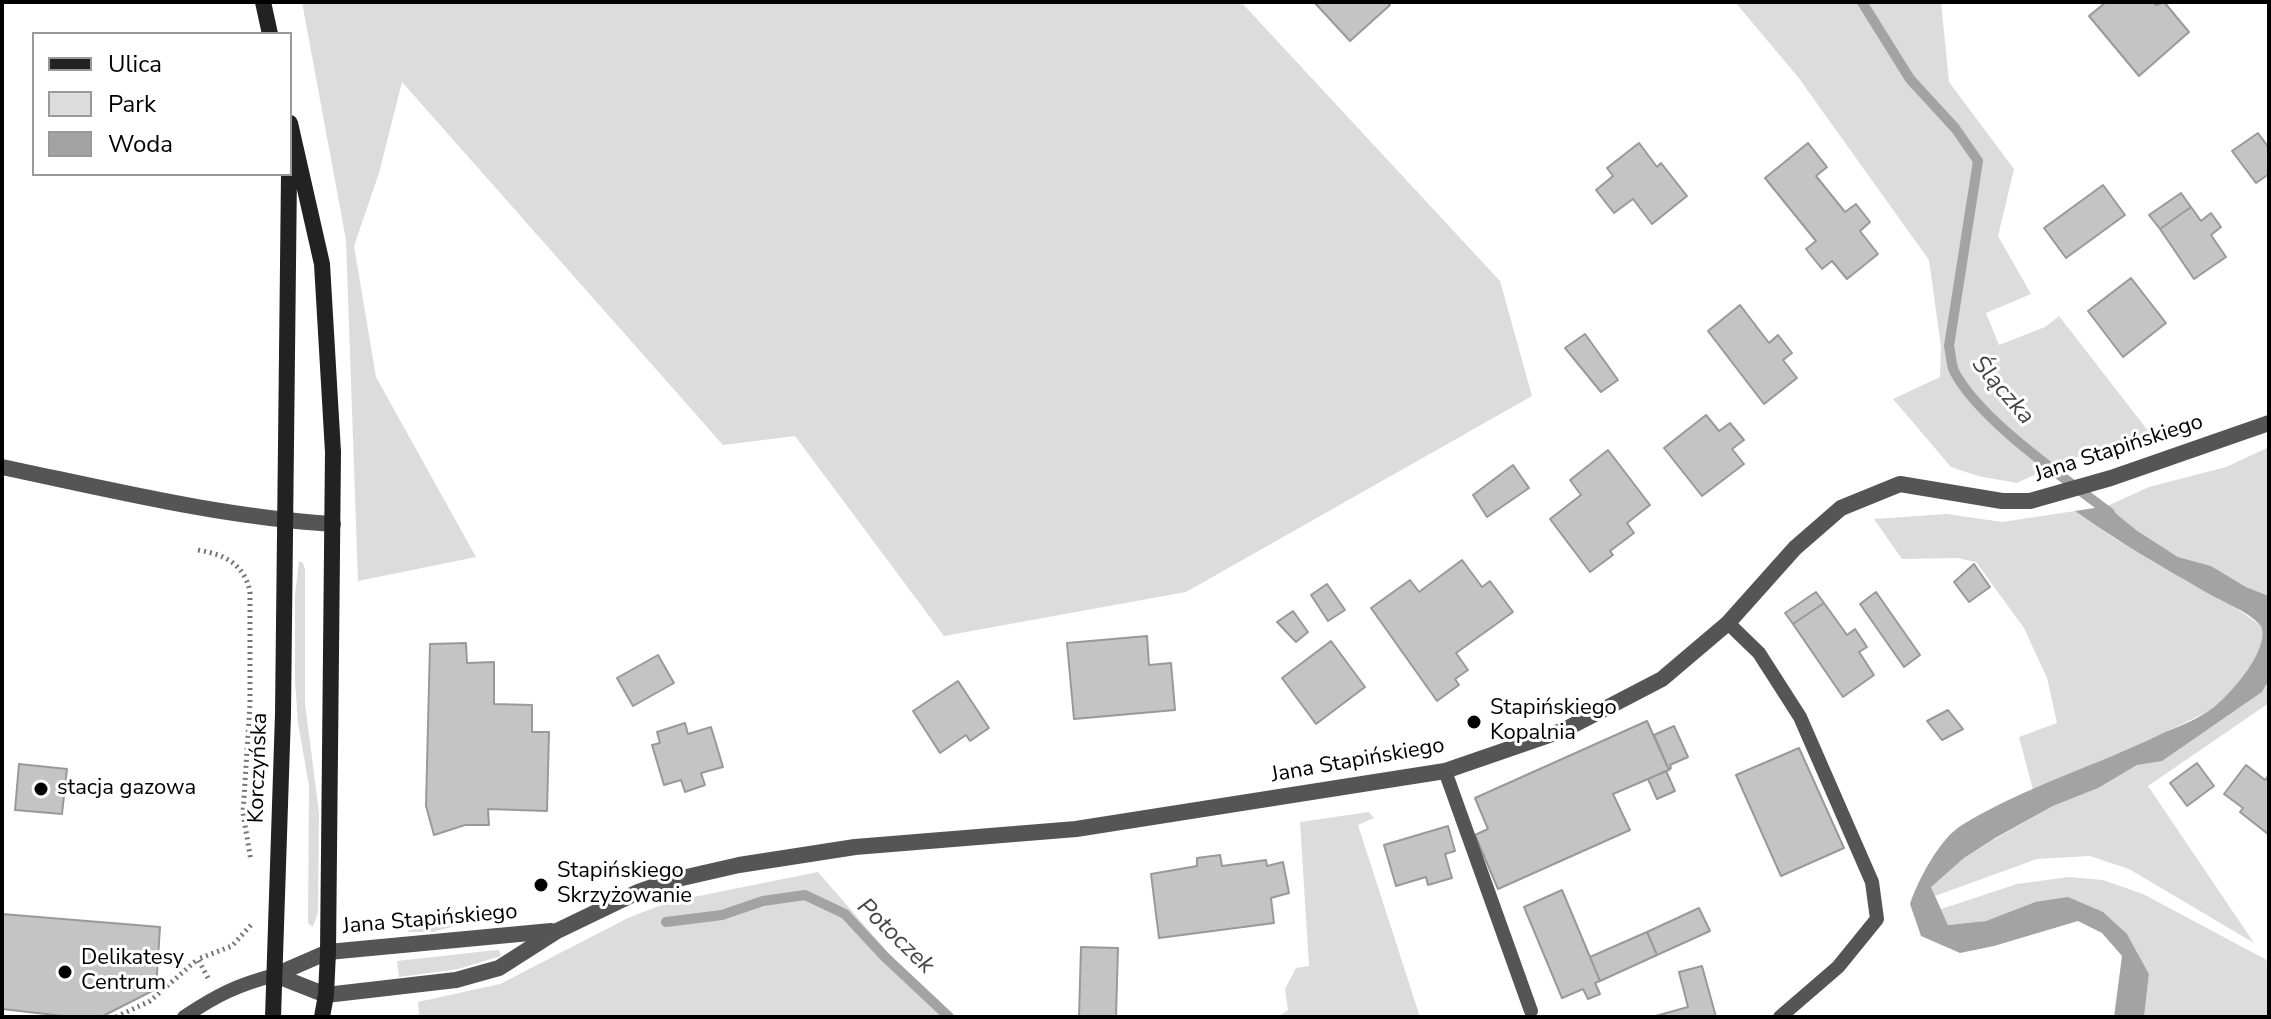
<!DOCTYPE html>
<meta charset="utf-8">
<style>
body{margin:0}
#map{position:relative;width:2271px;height:1019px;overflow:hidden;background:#fff;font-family:"Nunito Sans",sans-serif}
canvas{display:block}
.frame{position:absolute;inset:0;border:4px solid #000;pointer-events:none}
.legend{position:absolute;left:32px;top:32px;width:260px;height:144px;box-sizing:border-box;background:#fff;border:2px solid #999;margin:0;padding:10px 14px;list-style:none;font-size:24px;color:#000}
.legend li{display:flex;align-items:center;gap:16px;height:40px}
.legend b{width:40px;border:2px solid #999}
</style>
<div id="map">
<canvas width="2271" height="1019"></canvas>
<div class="frame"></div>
<ul class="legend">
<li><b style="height:10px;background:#222"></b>Ulica</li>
<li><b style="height:22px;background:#dcdcdc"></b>Park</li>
<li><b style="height:22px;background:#a3a3a3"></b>Woda</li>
</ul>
</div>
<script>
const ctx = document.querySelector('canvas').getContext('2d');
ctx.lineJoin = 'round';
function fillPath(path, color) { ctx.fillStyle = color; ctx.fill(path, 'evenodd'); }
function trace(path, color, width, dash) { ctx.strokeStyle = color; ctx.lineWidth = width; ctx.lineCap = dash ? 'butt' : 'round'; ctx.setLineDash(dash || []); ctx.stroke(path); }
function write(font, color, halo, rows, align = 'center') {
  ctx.font = font + ' "Nunito Sans",sans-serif'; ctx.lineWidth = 6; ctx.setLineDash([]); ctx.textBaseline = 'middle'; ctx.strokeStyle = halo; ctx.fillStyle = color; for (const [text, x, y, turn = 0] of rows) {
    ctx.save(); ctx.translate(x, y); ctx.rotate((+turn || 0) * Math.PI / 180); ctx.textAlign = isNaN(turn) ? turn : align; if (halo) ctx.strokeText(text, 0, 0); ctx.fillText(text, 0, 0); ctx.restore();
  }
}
fillPath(new Path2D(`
 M302,2H1241L1500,281L1532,396L1186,592L944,636L795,436L723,445L402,82L379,173L354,246L376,377L476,557L358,581L346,240Z
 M1735,2H1941L1949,82L2014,169L1998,236L2031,294L1986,313L1999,345L2045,327L2059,316L2149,432L2131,444L2066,460L2017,483L1978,476L1951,467L1893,399L1940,377L1941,347L1929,260L1798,77Z
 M2269,447V596L2246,587L2211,566L2178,557L2136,530L2107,506L2149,487L2226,467Z
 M2075,511L2112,537L2233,606L2263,627L2268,639L2266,652L2241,683L2209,711L2116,756L2033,790L2019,737L2057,723L2047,678L2024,628L1976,562L1957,558L1902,559L1874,519L1947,514L2002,522Z
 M299,561L303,563L305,570V703L319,813L318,912L313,927L308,923L309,786L298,723L295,682V595Z
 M2269,680V703L2148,786L2254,943L2129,869L2090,856L2037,859L1935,896L1931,886L1964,858L1997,838L2053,806L2097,788L2137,765L2163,760L2262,692Z
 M1369,812L1374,818L1358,825L1420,1017H1278L1288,1010L1285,989L1296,968L1309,966L1300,822Z
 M818,872L944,1017H413L419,1014L418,1002L500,984L628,918L669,902Z
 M2069,877L2103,880L2143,894L2265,959L2269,964V1017H2144L2149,974L2127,934L2035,902L1986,921L1948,925L1941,909L2017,884Z
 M466,910L478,912L487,918L432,932H408L409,927L421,919Z
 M496,950H499L501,956L458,969L399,977L397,961Z`), '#dcdcdc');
fillPath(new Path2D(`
 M2107,506L2136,530L2178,557L2211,566L2246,587L2269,596V680L2262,692L2162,761L2137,765L2098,788L2053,806L1997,837L1964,858L1931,887L1948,925L1986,921L2035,902L2068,897L2103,912L2127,934L2149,974L2144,1017H2114L2122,956L2102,933L2078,921L1994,946L1960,953L1921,936L1910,904C1918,880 1940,838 1962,825C2024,787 2096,766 2161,734C2177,727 2196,720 2210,710C2229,697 2271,649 2261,626C2247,610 2222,602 2204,591C2161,566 2117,541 2075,511Z`), '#a3a3a3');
trace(new Path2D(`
 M1862,2L1910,79L1955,128L1978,161L1949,346C1951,354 1951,364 1954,371C1979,420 2065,478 2110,513
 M666,922L722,915L763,901L805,895L845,914L884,956L949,1017`), '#a3a3a3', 10);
const building = new Path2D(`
 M1314,2H1387L1390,5L1350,41Z
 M2106,2H2153L2156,5L2164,2L2189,32L2139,76L2089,16Z
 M2258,133L2269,148V174L2256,183L2232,151Z
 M1639,143L1657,167L1661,163L1687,196L1652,224L1633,199L1614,213L1596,190L1613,176L1607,168Z
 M1808,143L1827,167L1816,176L1845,212L1856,204L1870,222L1860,231L1878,254L1847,279L1832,261L1822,269L1806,249L1816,241L1765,178Z
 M2103,185L2125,215L2066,258L2044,228Z
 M2181,193L2191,207L2160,229L2149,215Z
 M2191,207L2201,221L2211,213L2221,227L2211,235L2226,257L2194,279L2160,229Z
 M2131,278L2166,323L2123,357L2088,311Z
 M1740,305L1769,343L1778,335L1792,353L1783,360L1797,378L1764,404L1708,331Z
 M1585,334L1618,380L1601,392L1565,348Z
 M1706,415L1719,431L1730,423L1744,440L1732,449L1744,464L1702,496L1664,448Z
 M1608,450L1650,505L1627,523L1634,533L1610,551L1613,555L1590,572L1550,519L1581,495L1570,480Z
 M1513,465L1529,488L1487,517L1473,495Z
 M1462,560L1482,587L1490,581L1513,612L1456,653L1468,670L1455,679L1459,685L1437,701L1371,608L1410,580L1419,592Z
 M1974,564L1990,587L1969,602L1954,582Z
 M1327,584L1345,610L1328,621L1311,595Z
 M1816,592L1824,603L1793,624L1785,613Z
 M1876,592L1920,655L1904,667L1860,604Z
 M1824,603L1847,635L1855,629L1867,647L1859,652L1874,675L1843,697L1793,624Z
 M1293,611L1308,632L1296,642L1277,622Z
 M1147,636L1149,665L1171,663L1175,710L1074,719L1067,643Z
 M1331,641L1365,687L1316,724L1282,678Z
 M466,643L467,663L494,662V704L532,705V732H549L547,811L488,809L489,825H465L434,835L426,806L430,644Z
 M658,655L674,683L633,706L617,678Z
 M958,681L989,728L970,741L966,735L940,753L913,711Z
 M1948,710L1963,729L1942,740L1927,721Z
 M1647,721L1669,770L1613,794L1630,830L1498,889L1475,835L1488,829L1475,798Z
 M685,723L688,734L711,727L723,767L701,773L705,785L685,792L681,780L664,785L652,745L660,743L657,732Z
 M1674,726L1688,757L1670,765L1671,768L1669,770L1654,735Z
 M1799,748L1844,848L1781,876L1736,775Z
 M2197,763L2214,786L2187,806L2170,783Z
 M19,764L67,769L62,814L15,810Z
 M2246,765L2265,780L2269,775L2268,834L2240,812L2243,808L2224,794Z
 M1666,771L1675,791L1657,799L1648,779Z
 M1448,826L1455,851L1445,854L1452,878L1428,885L1426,877L1396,886L1384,845Z
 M1220,855L1222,866L1266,860L1267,866L1283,862L1289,893L1271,898L1274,923L1159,938L1151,874L1197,866V858Z
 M1562,890L1600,981L1595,983L1600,994L1588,999L1583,989L1562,998L1524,907Z
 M1699,908L1710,931L1657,955L1647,932Z
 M2,914L160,927L156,989L101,1017H72L2,1009Z
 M1647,932L1657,955L1600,981L1590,957Z
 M1081,947L1118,948L1116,1017H1079Z
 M1702,966L1716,1017H1652L1688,1007L1679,972Z`);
fillPath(building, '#c4c4c4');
trace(building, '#999', 2);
trace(new Path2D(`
 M198,550C226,555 244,564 250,592V704L243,813L251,861
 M208,978L198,959L232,946L251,925
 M116,1017L150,1001L198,959`), '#777', 5, [2, 4]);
trace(new Path2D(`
 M1728,623L1759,653L1800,717L1872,882L1877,919L1838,967L1780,1017
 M1445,771L1531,1011
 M184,1017C217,995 237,985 275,975`), '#555', 14);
trace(new Path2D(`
 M2,467C112,490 221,517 333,524
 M275,975L326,995L456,980L499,968L557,931L638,892L669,881L739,865L855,847L1076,829L1445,771L1564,730L1662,679L1728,623L1795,548L1841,508L1900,484L2002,501H2030L2111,478L2269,423
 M275,975L328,952L551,931`), '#555', 16);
trace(new Path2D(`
 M263,2L270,34
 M290,123L322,264L333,452L328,952L326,995L322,1017
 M273,1017L283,714L289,174`), '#222', 16);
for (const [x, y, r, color] of [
 [1474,722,8,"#000"],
 [41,789,8,"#000"],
 [541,885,8,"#000"],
 [65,972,8,"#000"]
]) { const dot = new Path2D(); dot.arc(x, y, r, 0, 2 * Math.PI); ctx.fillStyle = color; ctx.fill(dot); trace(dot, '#fff', 3); }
write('22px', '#000', '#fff', [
 ["Jana Stapińskiego",2119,449,-18],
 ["Jana Stapińskiego",1358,761,-10],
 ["Korczyńska",259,768,-88],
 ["Jana Stapińskiego",430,920,-5]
]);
write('22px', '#000', '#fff', [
 ["Stapińskiego",1490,709],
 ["Kopalnia",1490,734],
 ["stacja gazowa",57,789],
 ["Stapińskiego",557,872],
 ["Skrzyżowanie",557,897],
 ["Delikatesy",81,959],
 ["Centrum",81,984]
], 'left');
write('italic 24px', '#444', '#fff', [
 ["Ślączka",2002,391,49],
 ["Potoczek",895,937,44]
]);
</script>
